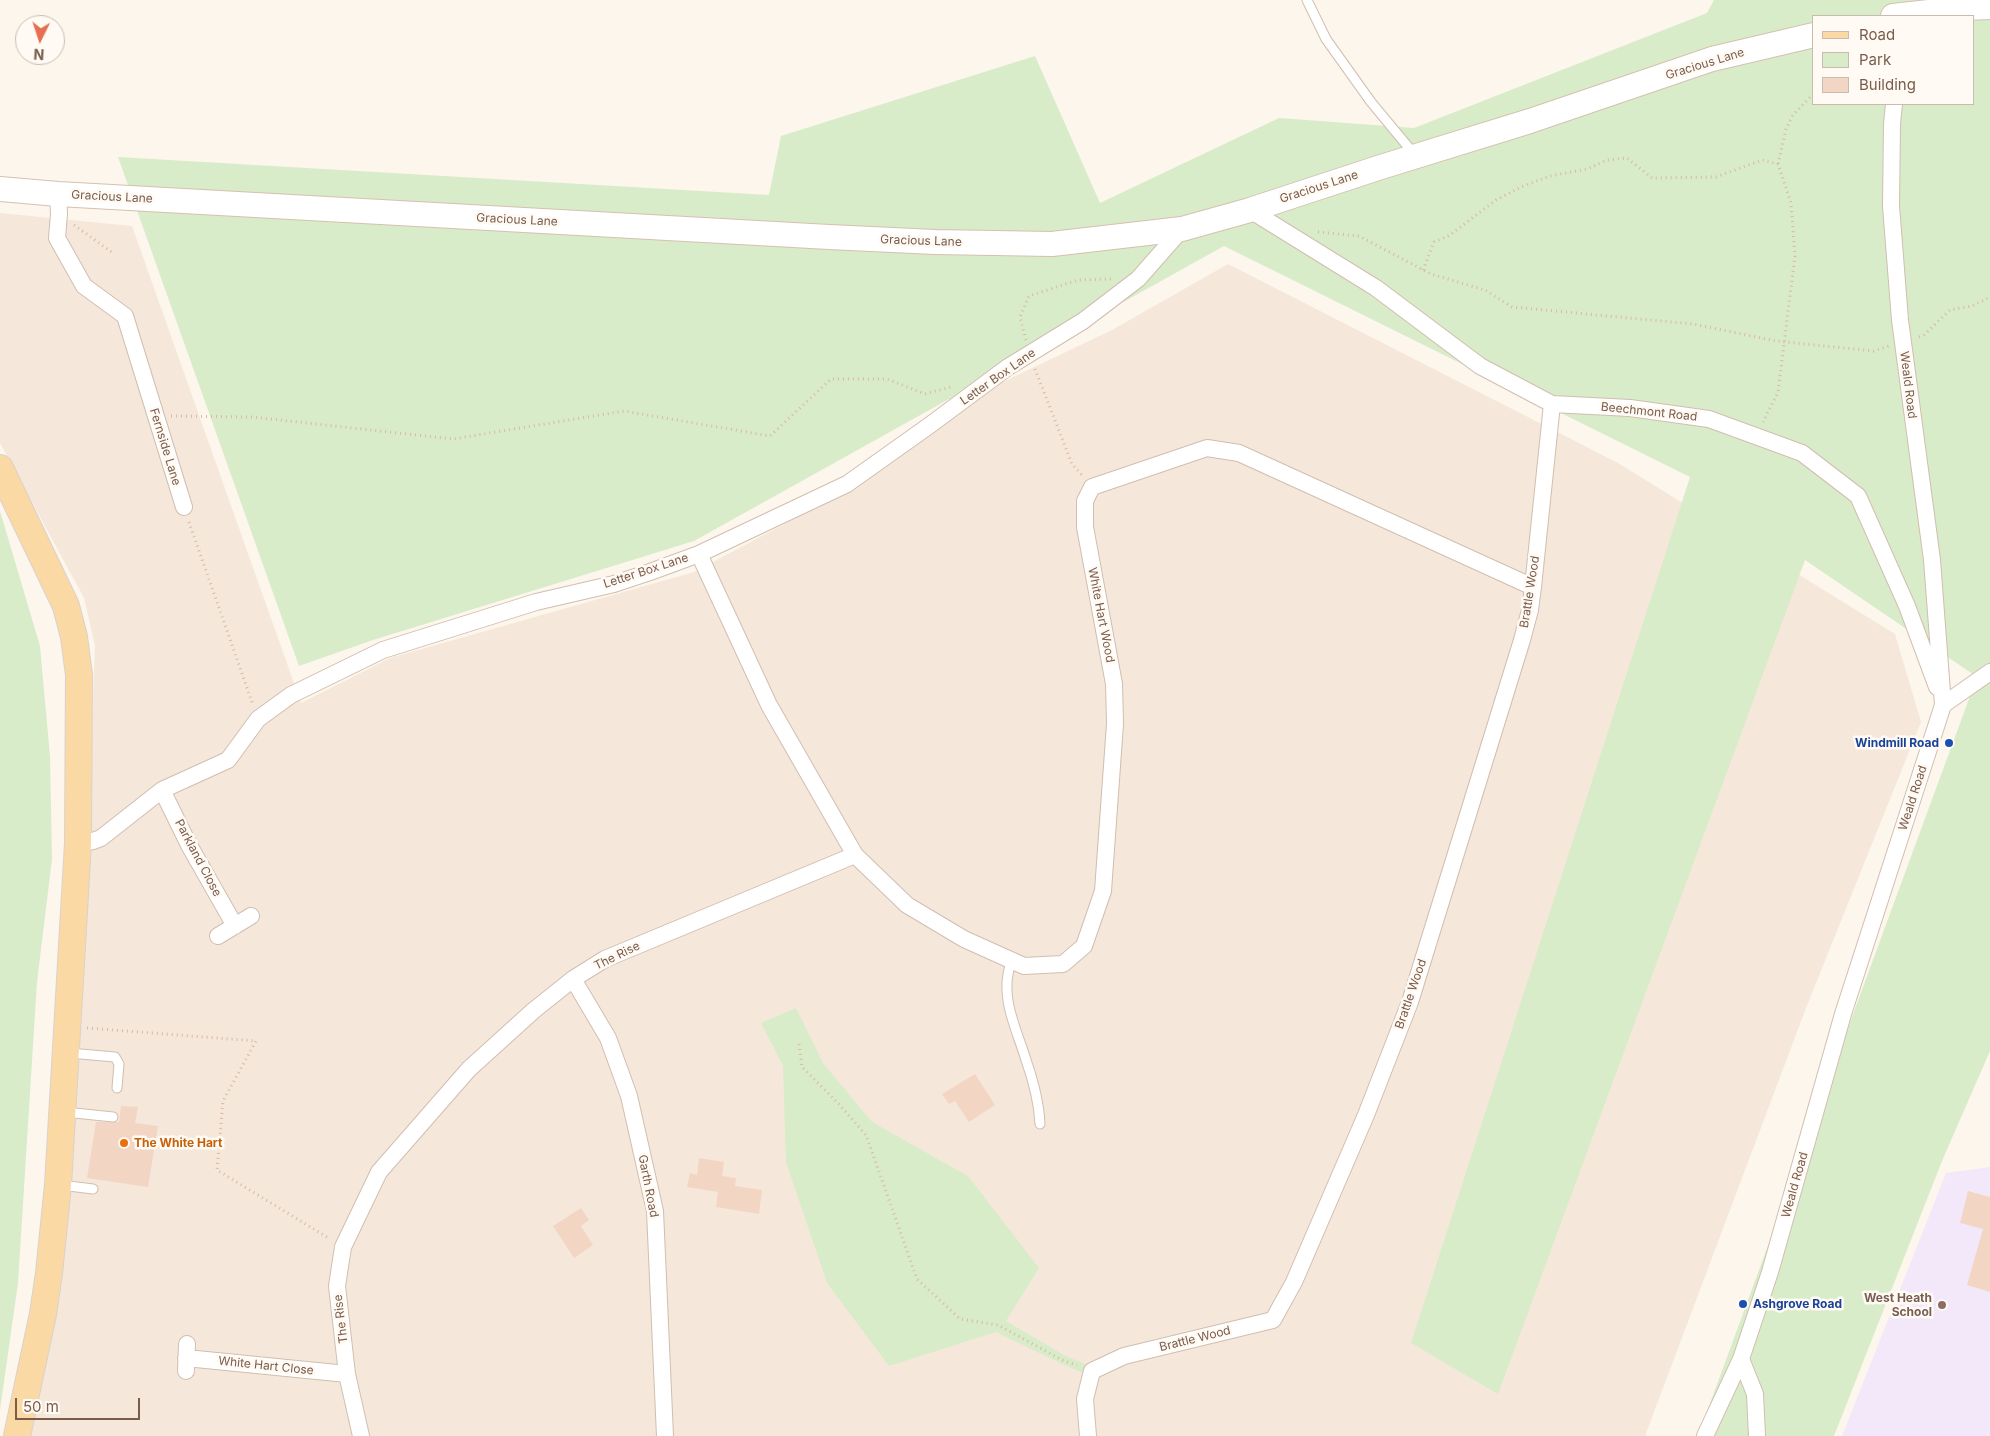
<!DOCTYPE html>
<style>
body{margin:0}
#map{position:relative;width:1990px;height:1436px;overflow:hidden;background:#fdf6ec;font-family:Inter,sans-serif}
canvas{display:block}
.legend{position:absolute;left:1812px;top:15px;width:162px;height:90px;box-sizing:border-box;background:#fffaf3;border:1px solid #cabbb1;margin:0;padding:6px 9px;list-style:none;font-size:15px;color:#7a5c4d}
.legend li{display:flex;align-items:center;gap:10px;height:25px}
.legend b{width:25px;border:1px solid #cabbb1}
.north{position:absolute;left:15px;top:15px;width:50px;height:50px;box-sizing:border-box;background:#fffaf3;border:1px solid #cabbb1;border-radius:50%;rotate:184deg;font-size:14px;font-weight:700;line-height:20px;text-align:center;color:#7a5c4d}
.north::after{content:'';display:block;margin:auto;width:18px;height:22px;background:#e76f51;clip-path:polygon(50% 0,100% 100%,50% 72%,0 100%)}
.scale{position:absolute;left:15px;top:1398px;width:125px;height:22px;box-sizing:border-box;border:2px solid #7a5c4d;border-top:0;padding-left:6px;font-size:15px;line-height:18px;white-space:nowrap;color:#7a5c4d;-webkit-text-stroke:4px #fffaf3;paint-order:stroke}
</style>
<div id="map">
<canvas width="1990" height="1436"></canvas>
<ul class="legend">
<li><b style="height:6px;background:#fbd9a5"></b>Road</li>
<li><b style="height:14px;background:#d8ecc9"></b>Park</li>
<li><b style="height:14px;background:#f3d5c3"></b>Building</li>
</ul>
<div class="north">N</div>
<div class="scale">50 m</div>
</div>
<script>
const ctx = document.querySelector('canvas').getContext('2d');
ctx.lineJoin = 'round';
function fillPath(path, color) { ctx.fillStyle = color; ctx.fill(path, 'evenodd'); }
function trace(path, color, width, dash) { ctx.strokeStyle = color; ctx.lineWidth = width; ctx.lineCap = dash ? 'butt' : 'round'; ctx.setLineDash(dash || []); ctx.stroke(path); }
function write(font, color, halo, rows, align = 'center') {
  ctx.font = font + ' Inter,sans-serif'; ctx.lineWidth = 5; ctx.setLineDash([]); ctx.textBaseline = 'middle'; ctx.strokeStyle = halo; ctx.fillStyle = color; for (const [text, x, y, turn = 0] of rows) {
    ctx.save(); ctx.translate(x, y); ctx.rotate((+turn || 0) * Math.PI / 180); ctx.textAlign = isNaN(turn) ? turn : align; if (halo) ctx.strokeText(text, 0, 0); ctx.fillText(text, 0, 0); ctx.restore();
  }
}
fillPath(new Path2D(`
 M0,213L132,226L301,703L390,658L694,572L852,488L982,392L1112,330L1228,264L1618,463L1895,634L1921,722L1806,1008L1645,1436H30L52,1286L76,1098L95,646L84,598L0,443Z`), '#f5e8da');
fillPath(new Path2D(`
 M1990,1167V1436H1842L1946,1173Z`), '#f3e8fa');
fillPath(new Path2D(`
 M1714,0H1990V1051L1942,1161L1834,1436H1698L1977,677L1805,560L1498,1394L1411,1343L1690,477L1224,246L694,541L373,640L299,666L118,157L769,195L781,136L1035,56L1100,203L1279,118L1414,128L1707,13ZM1814,16H1974V104H1814Z
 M0,511L40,646L50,756L52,859L37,982L18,1283L0,1410Z
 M796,1008L823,1063L872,1122L968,1176L1039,1268L1006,1321L1066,1356L1090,1366L1086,1374L1064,1365L996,1332L889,1366L827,1283L786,1162L783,1066L761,1023Z`), '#d8ecc9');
fillPath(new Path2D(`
 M975,1074L995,1105L969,1122L955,1101L949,1104L942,1094Z
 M121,1106L138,1107L135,1123L158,1126L148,1187L87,1178L96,1122H119Z
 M699,1158L724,1162L722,1176L736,1178L735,1186L762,1190L759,1214L716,1207L718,1192L687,1187L690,1173L697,1175Z
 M1968,1191L1990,1197V1292L1967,1285L1983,1229L1960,1223Z
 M581,1208L589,1220L581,1226L593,1245L574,1258L553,1226Z`), '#f3d5c3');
const lane = new Path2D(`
 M1307,0L1326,39L1371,102L1414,154
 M1012,960C998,995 1016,1027 1026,1060C1033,1080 1039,1102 1040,1124
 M69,1053L115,1057L119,1064L117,1088
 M65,1112L113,1117
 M61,1185L93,1189`);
const street = new Path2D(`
 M58,194L59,214L57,238L84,286L125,316L184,507
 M1250,210L1376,288L1480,366L1552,404L1630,408L1709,419L1802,453L1858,496L1907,606L1937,687
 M699,554L769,705L855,855L907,905L964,939L1024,966L1063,964L1084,946L1103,891L1115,724L1114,684L1085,527V501L1092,487L1207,448L1239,453L1533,587
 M1943,705L1990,672
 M162,790L189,845L235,926
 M78,843L93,841L101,838L162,790L228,760L258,719L291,695L383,650L536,602L614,584L650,572L699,554L847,484L930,425L1008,367L1083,321L1138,279L1182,229
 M218,936L251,916
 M573,979L608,1038L629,1096L655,1211L665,1436
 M186,1358L347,1374
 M1741,1359L1755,1394L1757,1436
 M186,1371L187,1344
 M361,1436L347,1374L337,1286L343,1247L379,1172L469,1069L533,1011L573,979L605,959L855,855
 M1088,1436L1085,1399L1092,1371L1124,1356L1273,1320L1294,1282L1366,1115L1410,1002L1522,640L1530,610L1533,587L1552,404
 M1705,1436L1741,1359L1770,1272L1843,1014L1943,705L1932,560L1900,320L1891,206L1892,124L1894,104`);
const secondary = new Path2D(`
 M1893,16L1964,8L1990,7
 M0,189L58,194L829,237L935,242L1052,244L1182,229L1250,210L1381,167L1530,121L1712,59L1814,35`);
const primary = new Path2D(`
 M0,468L66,606L74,637L79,675L78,843L58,1185L49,1273L43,1314L17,1436`);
trace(lane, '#d1beb0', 11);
trace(street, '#d1beb0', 18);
trace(secondary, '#d6c0b0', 26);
trace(primary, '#dad1cd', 28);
trace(new Path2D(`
 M1778,164L1786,129L1793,115L1814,93
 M74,225L113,253
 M1318,232L1359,236L1431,274L1485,290L1512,307L1693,324L1776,341L1874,351L1889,346
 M1423,270L1434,242L1450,235L1496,200L1521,187L1550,176L1587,169L1607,160L1627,158L1652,178L1716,177L1762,160L1778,164L1791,203L1795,256L1778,392L1763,422
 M1919,337L1924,335L1950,310L1972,306L1990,297
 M1026,340L1020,317L1029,296L1078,280L1112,279
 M1035,369L1072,464L1082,475
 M171,416L252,417L453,439L624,411L770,436L831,379H887L925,394L954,386
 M189,522L253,705
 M87,1028L256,1041L223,1101L217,1170L330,1239
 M799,1044L802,1067L837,1102L866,1135L917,1279L960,1319L998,1325L1064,1361L1077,1365`), '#d9b8a5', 3, [1, 4]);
trace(lane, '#fff', 9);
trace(street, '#fff', 16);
trace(secondary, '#fff', 24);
trace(primary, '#fbd9a5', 26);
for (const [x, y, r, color] of [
 [1949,743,5,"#1a4fb4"],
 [124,1143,5,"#e8710a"],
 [1743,1304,5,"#1a4fb4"],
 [1942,1305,5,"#8d6e63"]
]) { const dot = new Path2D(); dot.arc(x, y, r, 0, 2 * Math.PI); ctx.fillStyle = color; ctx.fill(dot); trace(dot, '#fffaf3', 2); }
write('12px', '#7a5c4d', '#fffaf3', [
 ["Gracious Lane",1705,64,-17],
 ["Gracious Lane",1319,187,-18],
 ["Gracious Lane",112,197,3],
 ["Gracious Lane",517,220,3],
 ["Gracious Lane",921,241,2],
 ["Letter Box Lane",998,377,-35],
 ["Weald Road",1908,385,83],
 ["Beechmont Road",1649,412,6],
 ["Fernside Lane",165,447,73],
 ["Letter Box Lane",646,571,-18],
 ["Brattle Wood",1530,592,-81],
 ["White Hart Wood",1101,615,79],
 ["Weald Road",1913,798,-72],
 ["Parkland Close",198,858,62],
 ["The Rise",617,956,-26],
 ["Brattle Wood",1411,994,-71],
 ["Weald Road",1795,1185,-74],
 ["Garth Road",648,1186,79],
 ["The Rise",341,1319,-97],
 ["Brattle Wood",1195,1339,-14],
 ["White Hart Close",266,1366,6]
]);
write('bold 12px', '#164399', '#fffaf3', [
 ["Windmill Road",1939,743],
 ["Ashgrove Road",1753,1304,"left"]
], 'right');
write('bold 12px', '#c56008', '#fffaf3', [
 ["The White Hart",134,1143]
], 'left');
write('bold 12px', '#785e54', '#fffaf3', [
 ["West Heath",1932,1298],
 ["School",1932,1312]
], 'right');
</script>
